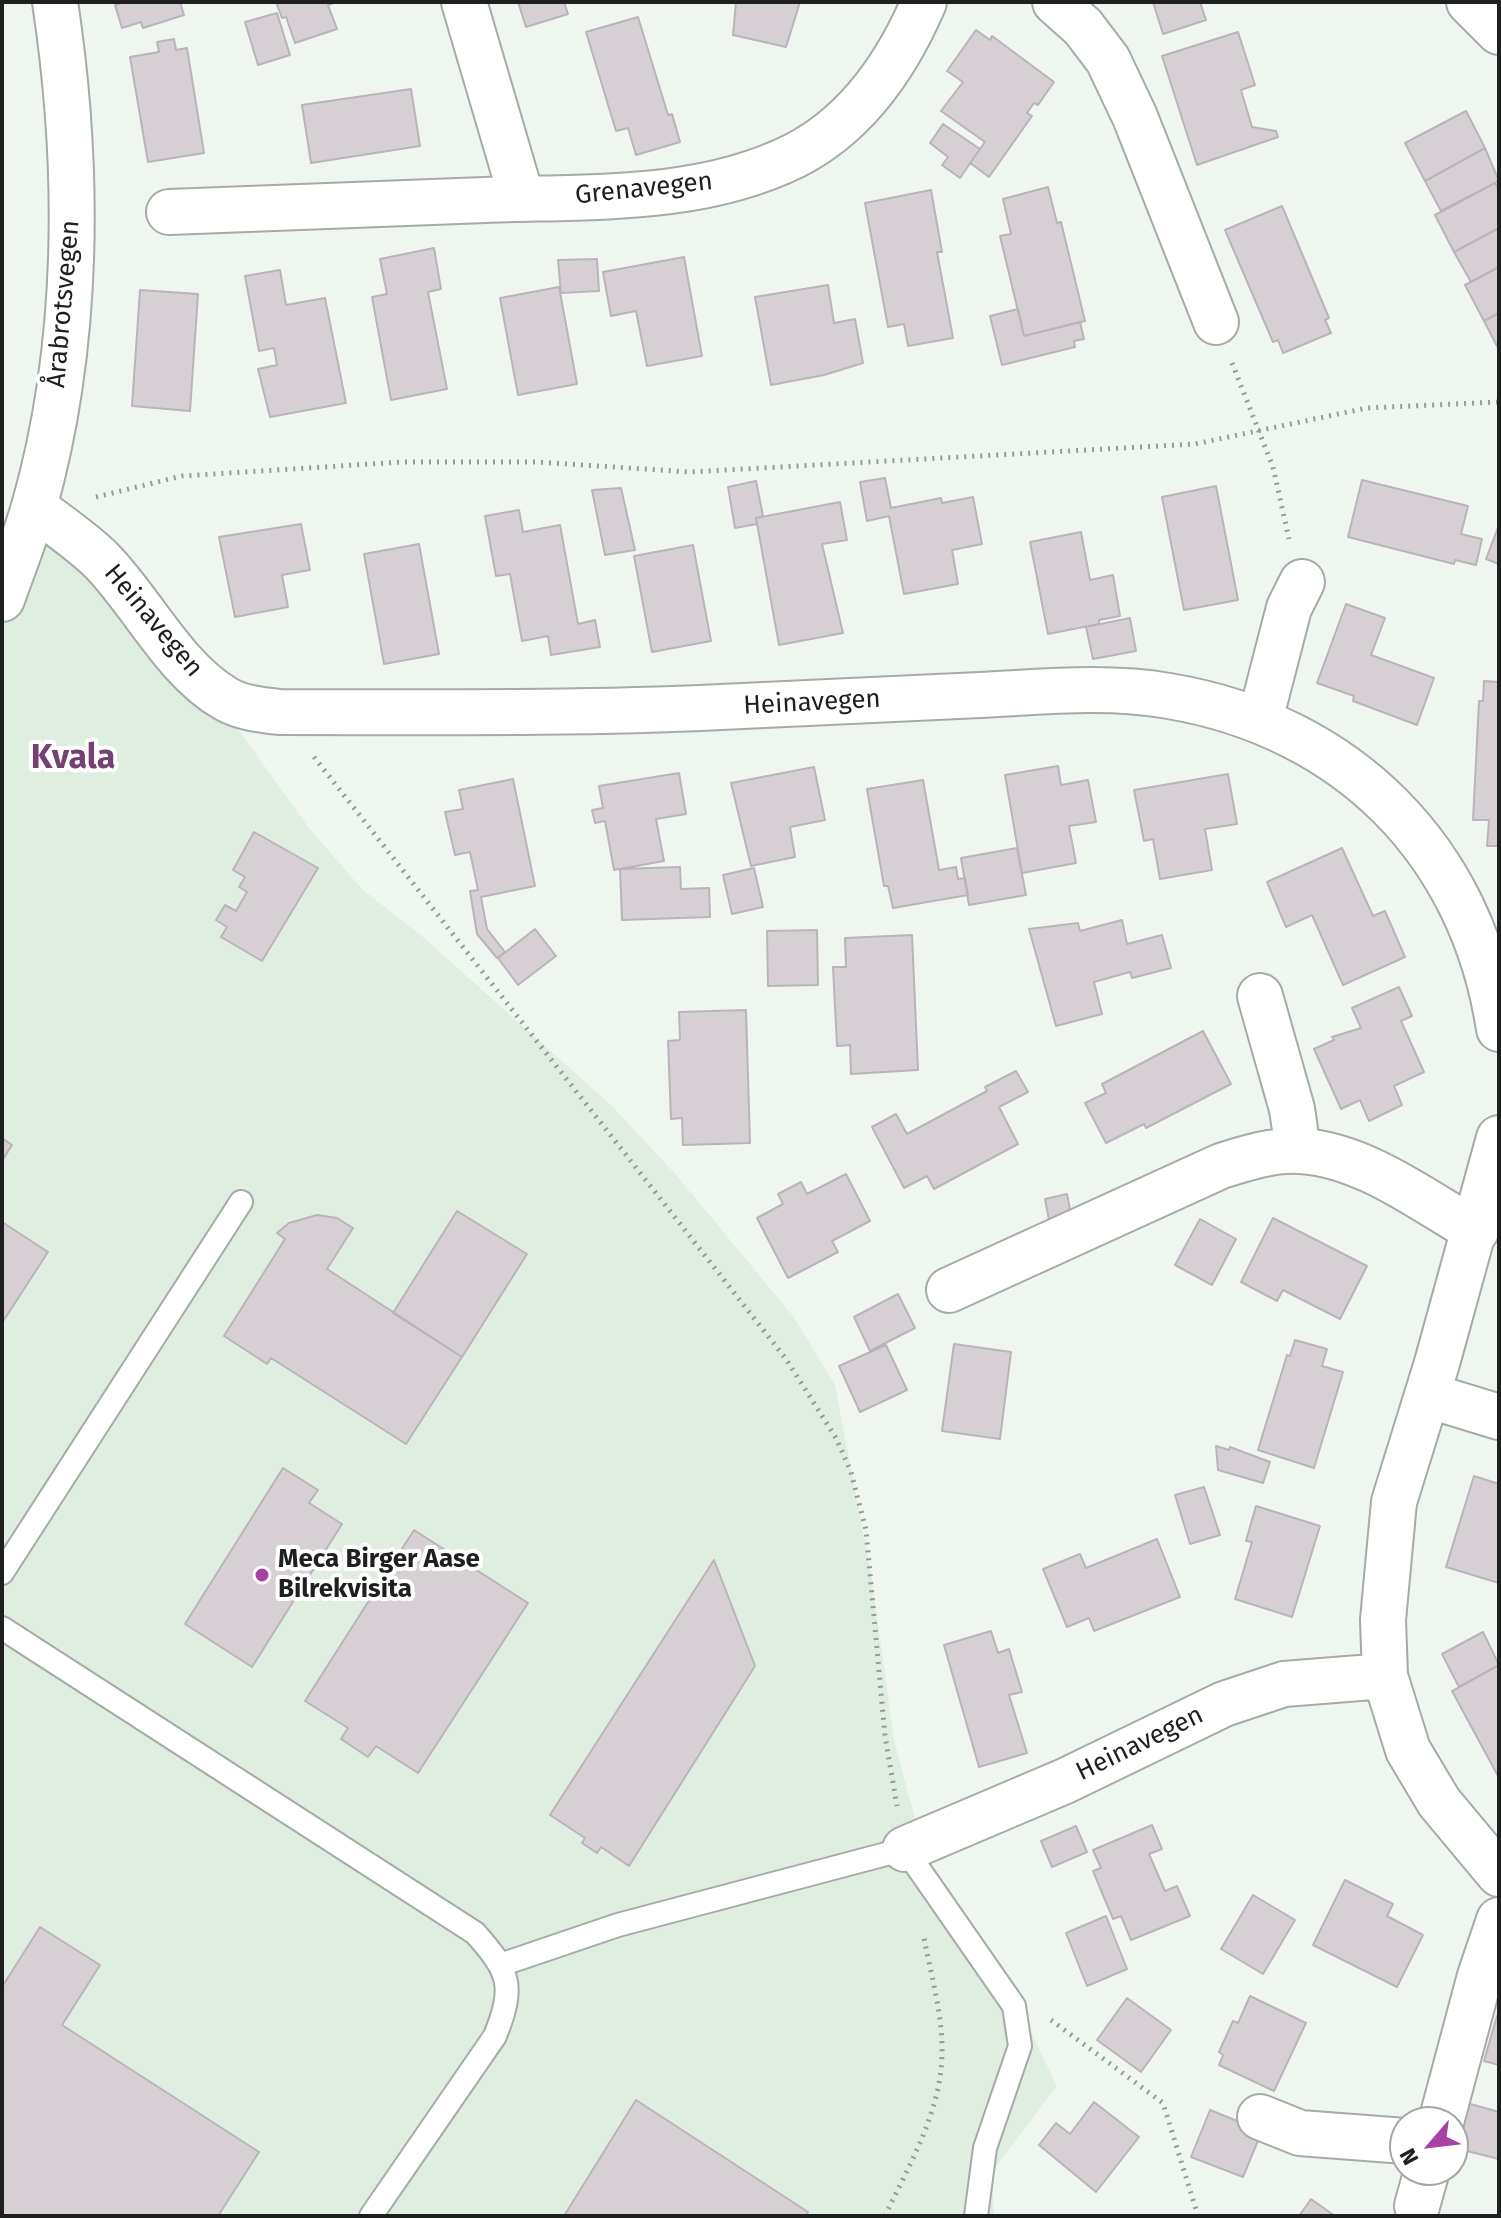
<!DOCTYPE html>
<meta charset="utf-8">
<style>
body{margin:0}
#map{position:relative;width:1501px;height:2218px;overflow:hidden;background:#eff6f0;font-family:"Fira Sans",sans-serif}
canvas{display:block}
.frame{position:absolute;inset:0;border:4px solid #1d201e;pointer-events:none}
.north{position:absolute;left:1389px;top:2106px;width:80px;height:80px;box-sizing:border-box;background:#fff;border:2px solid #a5a6a5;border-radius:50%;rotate:242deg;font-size:22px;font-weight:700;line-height:32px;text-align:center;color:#1d201e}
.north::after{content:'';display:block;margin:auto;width:28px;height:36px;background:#a741a5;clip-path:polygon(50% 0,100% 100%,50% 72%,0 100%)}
</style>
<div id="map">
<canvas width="1501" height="2218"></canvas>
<div class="frame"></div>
<div class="north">N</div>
</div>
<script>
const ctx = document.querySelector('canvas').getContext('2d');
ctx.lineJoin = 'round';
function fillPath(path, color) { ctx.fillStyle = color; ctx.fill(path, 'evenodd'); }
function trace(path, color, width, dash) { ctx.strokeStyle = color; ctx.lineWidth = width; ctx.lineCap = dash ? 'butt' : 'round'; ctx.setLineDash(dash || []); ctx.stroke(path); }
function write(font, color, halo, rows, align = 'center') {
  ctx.font = font + ' "Fira Sans",sans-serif'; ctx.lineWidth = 8; ctx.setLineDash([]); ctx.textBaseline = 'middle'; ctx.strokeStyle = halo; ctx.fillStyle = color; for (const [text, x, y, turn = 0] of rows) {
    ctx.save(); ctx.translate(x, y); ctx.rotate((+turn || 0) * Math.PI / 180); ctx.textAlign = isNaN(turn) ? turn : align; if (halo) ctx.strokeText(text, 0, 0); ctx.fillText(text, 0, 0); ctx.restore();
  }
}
fillPath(new Path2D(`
 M38,508L219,703L309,828L362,889L424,938L612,1106L677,1176L793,1316L835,1385L871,1574L894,1740L919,1834L947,1918L1028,2026L1057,2086L992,2172L994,2216H2V565Z`), '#e0ede1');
const building = new Path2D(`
 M124,2H180L184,15L143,28L141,22L122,28L115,5Z
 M276,2H337L328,5L337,29L295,43L286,17L282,18Z
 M518,2H564L568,14L526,27Z
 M736,2H800L786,47L733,35Z
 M1153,2H1200L1206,20L1163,34Z
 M277,13L290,55L258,65L245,22Z
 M638,17L668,115L672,114L680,142L636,155L628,128L616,131L586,32Z
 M976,30L990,40L992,36L1054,82L1038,105L1034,103L1027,113L1032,116L989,177L970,163L985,142L941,111L963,82L947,71Z
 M1238,32L1255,85L1241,90L1252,127L1276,131L1278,137L1197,165L1162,56Z
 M174,39L176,50L187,48L204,153L148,162L130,57L159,52L157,42Z
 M411,89L420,146L311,163L302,105Z
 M1466,111L1485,148L1425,181L1405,143Z
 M943,124L980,149L960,178L942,165L948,157L930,143Z
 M1485,148L1499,181L1441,211L1425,181Z
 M1495,183L1499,190V228L1454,252L1435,215Z
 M1048,187L1057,223L1061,222L1085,321L1024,336L1000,236L1011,234L1003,199Z
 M931,190L942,252H937L953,338L908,346L904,324L888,327L865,203Z
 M1282,206L1329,318L1325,320L1331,333L1283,353L1278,340L1273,342L1225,230Z
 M1499,228V267L1471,282L1454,252Z
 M434,248L441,289L428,292L447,389L391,400L372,297L387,294L380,259Z
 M684,257L702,356L647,366L636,311L611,316L603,272Z
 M597,259L599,291L561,293L558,260Z
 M1499,267V313L1484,321L1465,285Z
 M280,270L286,305L325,298L346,403L270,417L258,369L277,365L274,348L259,351L245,276Z
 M828,285L834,323L855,319L863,363L824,375L771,385L755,297Z
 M559,287L577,384L518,395L500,298Z
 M140,290L198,294L190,411L132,406Z
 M1018,309L1024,336L1080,322L1084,339L1074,341L1075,347L1002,365L990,316Z
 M1499,313V350L1484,321Z
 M885,478L891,508L941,498L942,503L973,497L982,544L952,550L958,584L904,594L889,516L867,521L860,482Z
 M1362,480L1468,506L1461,534L1482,539L1476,565L1455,560L1454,564L1348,537Z
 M756,481L763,516L756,518L757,524L735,528L728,487Z
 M1216,486L1238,600L1184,610L1162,497Z
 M621,488L635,550L605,555L592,490Z
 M840,502L847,540L822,544L843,633L779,645L756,518Z
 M519,510L523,532L560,525L578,624L595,620L600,647L551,655L548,636L522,641L510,574L496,576L485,516Z
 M301,524L310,570L282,575L288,607L235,617L219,537Z
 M1499,525V564L1486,559Z
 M1081,532L1090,580L1113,575L1120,616L1099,620V624L1048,634L1030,542Z
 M419,544L439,654L384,664L364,554Z
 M693,545L711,641L652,652L634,556Z
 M1346,604L1385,618L1371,655L1434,678L1417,725L1353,701L1354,696L1317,683Z
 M1130,618L1136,651L1093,659L1086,627Z
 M1484,681L1499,682V846H1487L1489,820H1473L1479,701H1483Z
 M1058,766L1061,785L1088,780L1096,822L1069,826L1076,863L1022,873L1005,775Z
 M814,767L825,820L790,827L795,857L751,866L731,783Z
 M679,773L686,814L656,819L664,861L614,870L605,821L595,823L592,810L603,808L599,786Z
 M1228,774L1237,824L1205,829L1212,870L1160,879L1153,839L1144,841L1134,790Z
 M513,779L535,886L481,897L487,929L505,952L497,958L477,934L470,891L478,890L470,852L455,855L445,812L463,809L459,790Z
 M923,780L939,870L956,867L958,879L965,878L968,895L893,908L888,886H884L867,789Z
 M254,832L318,868L262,961L221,937L227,927L216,920L225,905L236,911L247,892L239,887L245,877L233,870Z
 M1017,848L1026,895L969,905L961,858Z
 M1342,848L1373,916L1385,911L1405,957L1343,985L1312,915L1286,927L1267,882Z
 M680,867L681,889L709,888L710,917L622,920L620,869Z
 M754,868L763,907L732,914L723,875Z
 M1122,920L1127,944L1162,935L1171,968L1132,978L1130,972L1094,982L1102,1014L1056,1026L1029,929L1078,923L1080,931Z
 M535,929L556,956L518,985L498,958Z
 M817,930L818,985L768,986L767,931Z
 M912,935L918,1070L851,1074L850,1045L837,1046L833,967H846L845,938Z
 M1399,987L1412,1016L1401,1021L1424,1072L1394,1086L1402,1105L1369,1121L1360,1100L1341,1109L1314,1049L1334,1040L1332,1037L1361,1028L1352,1008Z
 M746,1010L750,1143L683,1145L682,1118L671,1119L668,1041L680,1040L679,1012Z
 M1203,1031L1231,1084L1146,1128L1144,1124L1106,1143L1085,1103L1106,1093L1102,1084Z
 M1016,1071L1028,1092L999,1107L1018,1144L934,1189L927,1176L904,1188L872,1127L896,1114L907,1134L987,1091L985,1087Z
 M2,1138L12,1145L2,1161Z
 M846,1174L870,1221L832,1241L838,1252L788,1278L757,1218L783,1204L778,1194L801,1182L807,1194Z
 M1067,1194L1071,1215L1049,1220L1045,1199Z
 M457,1211L527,1254L462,1357L393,1313Z
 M317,1215L337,1218L353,1228L327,1269L462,1357L406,1444L271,1358L267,1364L224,1336L285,1239L277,1233L289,1223Z
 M1273,1218L1367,1266L1340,1319L1283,1290L1277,1301L1241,1282Z
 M1200,1219L1236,1239L1212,1285L1175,1265Z
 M2,1222L48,1252L2,1323Z
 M898,1294L915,1328L870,1351L854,1317Z
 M1295,1340L1327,1349L1322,1366L1343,1372L1314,1468L1258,1450L1287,1355L1290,1356Z
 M954,1344L1011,1352L1000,1439L942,1431Z
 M886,1345L907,1390L860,1412L839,1366Z
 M1216,1446L1229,1450L1230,1447L1270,1462L1263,1483L1218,1470Z
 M283,1468L318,1490L309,1503L342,1524L252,1667L185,1624Z
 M1474,1476L1499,1484V1583L1446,1567Z
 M1204,1487L1220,1535L1190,1544L1175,1495Z
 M1256,1506L1320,1526L1292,1617L1235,1599L1252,1542L1246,1541Z
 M414,1530L528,1603L418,1773L376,1746L368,1757L341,1739L348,1728L305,1701Z
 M1157,1539L1180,1597L1094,1631L1089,1618L1067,1627L1043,1569L1080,1554L1086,1568Z
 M714,1560L755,1666L629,1866L601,1847L597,1853L582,1843L585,1838L550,1815Z
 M991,1631L998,1653L1009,1649L1022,1692L1009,1695L1027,1753L979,1767L944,1645Z
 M1483,1632L1499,1665L1459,1687L1442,1654Z
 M1499,1665V1776H1498L1452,1691Z
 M1152,1825L1162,1849L1149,1854L1165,1891L1177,1886L1190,1916L1131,1940L1121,1916L1113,1919L1093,1871L1101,1868L1093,1850Z
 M1076,1826L1087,1852L1052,1867L1041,1841Z
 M1345,1880L1393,1904L1387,1916L1423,1935L1397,1987L1313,1945Z
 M1253,1895L1295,1920L1263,1974L1221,1949Z
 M1106,1916L1127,1969L1087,1986L1066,1933Z
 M40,1927L100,1965L62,2025L259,2152L218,2216H2V1987Z
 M1250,1996L1306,2023L1274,2091L1219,2065L1223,2055L1219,2052L1233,2021L1238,2023Z
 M1127,1998L1171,2030L1141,2072L1097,2040Z
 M1497,2016H1499V2065L1484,2061Z
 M636,2100L808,2212L806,2216H564Z
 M1094,2102L1139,2137L1096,2192L1039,2145L1056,2123L1070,2134Z
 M1467,2103L1499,2112V2159L1455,2148Z
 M1210,2110L1262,2131L1243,2177L1191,2157Z
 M1311,2199L1335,2216H1299Z`);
fillPath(building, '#d6d0d5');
trace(building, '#bab4ba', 2);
const service = new Path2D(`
 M2,1573L241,1202
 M2,1628L475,1933C510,1972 515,1986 495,2036L371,2216
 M503,1964L618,1925L905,1849L1014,2006L1020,2046L985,2148L976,2216`);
const minor = new Path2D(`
 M464,2L522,199
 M1055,2L1083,27L1108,60L1135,117L1216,322
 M1469,2L1499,32
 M169,212C274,208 380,204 485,200C588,196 699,203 794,156C857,124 897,65 924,2
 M34,507C56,524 82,541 102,561C142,602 175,670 226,699C242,708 261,710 279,712C426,712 574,714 721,707C807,703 893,699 980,695C1041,692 1108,685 1169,696C1347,726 1472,850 1499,1029
 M1260,720L1289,608L1302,582
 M1260,996L1292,1109L1298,1150
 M1499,1138L1437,1363L1394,1502L1383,1620L1385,1676L1408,1750L1439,1802L1499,1874
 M949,1290L1221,1166C1246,1158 1274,1149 1301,1151C1364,1155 1422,1200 1476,1231
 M1427,1395L1499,1417
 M905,1849L1065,1781L1224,1704L1284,1684L1385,1676
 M1260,2117L1300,2133L1405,2141
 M1441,2122L1480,1976L1499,1920
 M1417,2206L1427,2170`);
const secondary = new Path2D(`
 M2,599C13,568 25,538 34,507C80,345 80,167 55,2`);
trace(service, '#a5aba5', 26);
trace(minor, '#a5aba5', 48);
trace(secondary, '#a5aba5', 48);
trace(new Path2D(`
 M1232,363L1273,467L1289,539
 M96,497L182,476L402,462H537L690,472L1195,444L1367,408L1499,402
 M314,757L786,1359L836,1438L851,1472L866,1530L885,1736L897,1806
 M1051,2020L1163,2103L1198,2216
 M885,2216C909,2165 941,2112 942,2054C943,2016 931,1975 924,1938`), '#959b96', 5, [2, 6]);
trace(service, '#fff', 22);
trace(minor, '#fff', 44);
trace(secondary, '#fff', 44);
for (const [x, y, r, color] of [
 [262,1575,8,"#a741a5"]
]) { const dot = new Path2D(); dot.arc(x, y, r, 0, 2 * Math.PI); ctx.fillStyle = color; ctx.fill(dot); trace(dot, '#fff', 3); }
write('26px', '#1d201e', '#fff', [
 ["Grenavegen",644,189,-6],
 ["Årabrotsvegen",64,304,-85],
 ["Heinavegen",153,621,50],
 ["Heinavegen",812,703,-3],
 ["Heinavegen",1140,1744,-26]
]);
write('bold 26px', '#1d201e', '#fff', [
 ["Meca Birger Aase",278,1560],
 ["Bilrekvisita",278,1590]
], 'left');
write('bold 34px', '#754173', '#fff', [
 ["Kvala",73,759]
]);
</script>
